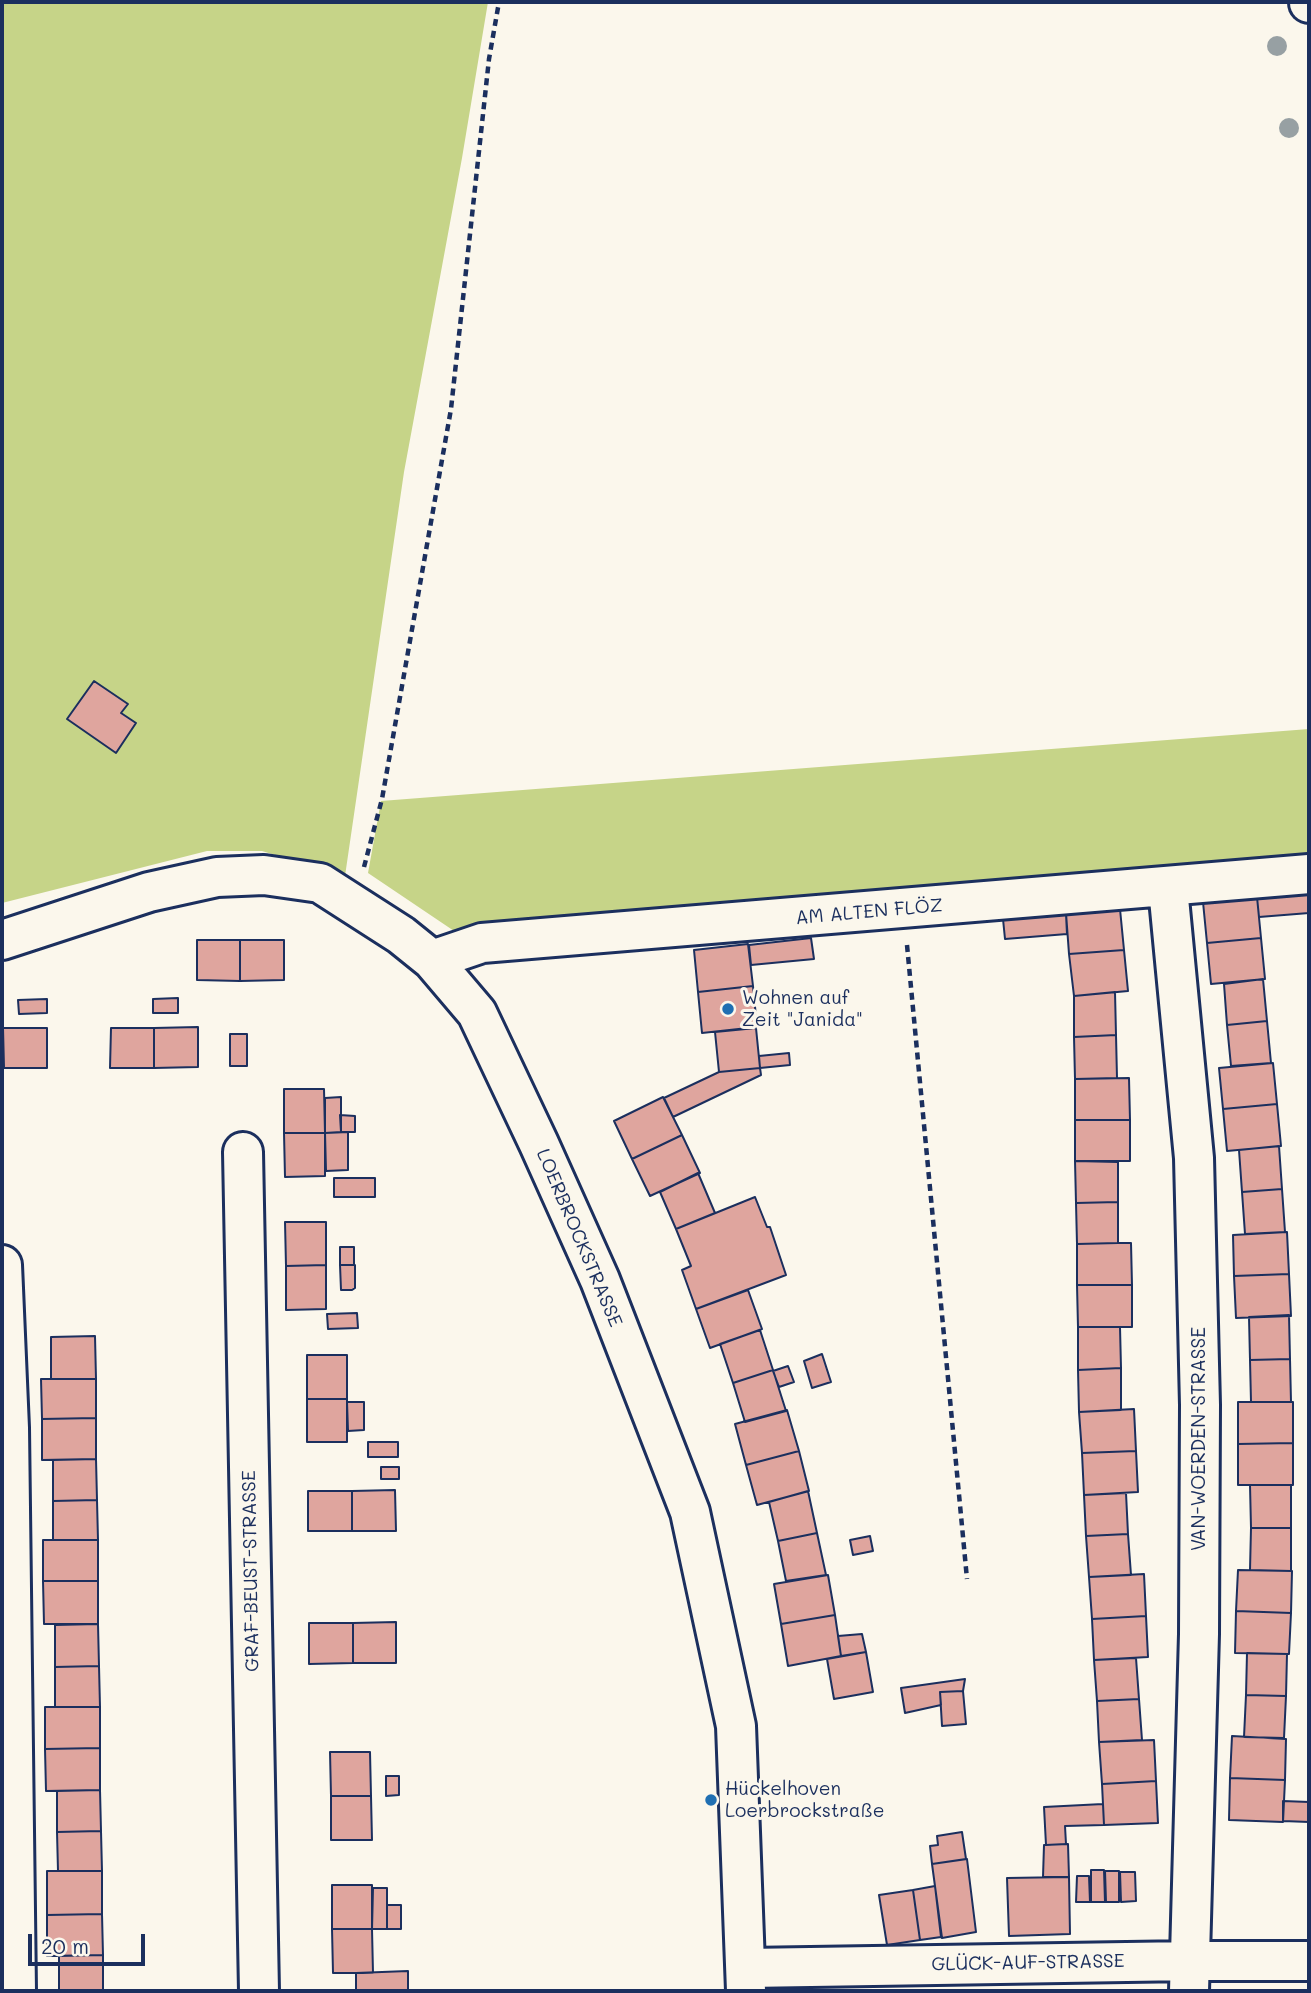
<!DOCTYPE html>
<meta charset="utf-8">
<style>
body{margin:0}
#map{position:relative;width:1311px;height:1993px;overflow:hidden;background:#fbf7ec;font-family:Mali,sans-serif}
canvas{display:block}
.frame{position:absolute;inset:0;border:4px solid #1b2f5e;pointer-events:none}
.scale{position:absolute;left:28px;top:1934px;width:117px;height:32px;box-sizing:border-box;border:4px solid #1b2f5e;border-top:0;padding-left:9px;font-size:21px;line-height:24px;white-space:nowrap;color:#1b2f5e;-webkit-text-stroke:5px #fbf7ec;paint-order:stroke}
</style>
<div id="map">
<canvas width="1311" height="1993"></canvas>
<div class="frame"></div>
<div class="scale">20 m</div>
</div>
<script>
const ctx = document.querySelector('canvas').getContext('2d');
ctx.lineJoin = 'round';
function fillPath(path, color) { ctx.fillStyle = color; ctx.fill(path, 'evenodd'); }
function trace(path, color, width, dash) { ctx.strokeStyle = color; ctx.lineWidth = width; ctx.lineCap = dash ? 'butt' : 'round'; ctx.setLineDash(dash || []); ctx.stroke(path); }
function write(font, color, halo, rows, align = 'center') {
  ctx.font = font + ' Mali,sans-serif'; ctx.lineWidth = 6; ctx.setLineDash([]); ctx.textBaseline = 'middle'; ctx.strokeStyle = halo; ctx.fillStyle = color; for (const [text, x, y, turn = 0] of rows) {
    ctx.save(); ctx.translate(x, y); ctx.rotate((+turn || 0) * Math.PI / 180); ctx.textAlign = isNaN(turn) ? turn : align; if (halo) ctx.strokeText(text, 0, 0); ctx.fillText(text, 0, 0); ctx.restore();
  }
}
fillPath(new Path2D(`
 M2,2H488L462,158L404,472L345,876L262,851H207L2,903Z
 M1309,729V860L463,937L368,873L381,801Z`), '#c6d488');
const building = new Path2D(`
 M94,681L128,704L121,713L136,723L116,753L67,719Z
 M1309,893V913L1259,917L1257,897Z
 M1257,897L1261,938L1207,943L1203,902Z
 M1120,909L1124,950L1069,954L1066,913Z
 M1066,914L1067,934L1005,939L1003,919Z
 M811,938L814,959L751,965L749,945Z
 M1261,938L1265,979L1211,984L1207,943Z
 M197,940H240V981L197,980Z
 M240,940H284V980L240,981Z
 M748,944L753,986L698,992L694,950Z
 M1124,950L1128,991L1074,996L1069,954Z
 M1263,979L1267,1021L1227,1025L1224,984Z
 M753,986L757,1027L702,1033L698,992Z
 M1115,992L1116,1035L1074,1037V996Z
 M178,998V1013H153V999Z
 M47,999V1013L19,1014L18,1000Z
 M1267,1021L1271,1063L1231,1066L1227,1025Z
 M198,1027V1067L154,1068V1028Z
 M2,1028H3L4,1068H2Z
 M3,1028H47V1068H4Z
 M111,1028H154V1068H110Z
 M756,1028L760,1068L719,1072L715,1032Z
 M230,1034H247V1066H230Z
 M1116,1035L1117,1078L1075,1079L1074,1037Z
 M789,1053L790,1065L760,1068L759,1056Z
 M1273,1063L1277,1104L1223,1109L1219,1068Z
 M760,1068L761,1075L673,1117L664,1098L719,1072Z
 M1129,1078L1130,1120H1075V1079Z
 M284,1089H324L325,1133H284Z
 M341,1097V1132L325,1133V1098Z
 M663,1097L682,1135L632,1159L614,1121Z
 M1277,1104L1281,1146L1227,1151L1223,1109Z
 M340,1115L355,1116V1132H341Z
 M1075,1120H1130V1161H1075Z
 M348,1132V1170L326,1171L325,1133Z
 M284,1133H325V1176L285,1177Z
 M682,1135L700,1173L650,1196L632,1159Z
 M1279,1146L1282,1189L1242,1192L1239,1150Z
 M1075,1161L1118,1162V1202L1076,1203Z
 M698,1173L715,1213L676,1229L660,1192Z
 M334,1178H375V1197H334Z
 M1282,1189L1285,1232L1245,1234L1242,1192Z
 M755,1197L767,1227H770L786,1275L696,1309L682,1270L691,1266L676,1229Z
 M1118,1202V1243L1077,1244L1076,1203Z
 M285,1222H326V1265L286,1266Z
 M1287,1232L1289,1274L1234,1276L1233,1235Z
 M1118,1243H1131L1132,1285H1077V1244Z
 M340,1247H354V1265H340Z
 M326,1265V1309L286,1310V1266Z
 M340,1265H355V1288L352,1290H341Z
 M1289,1274L1291,1316L1236,1318L1234,1276Z
 M1077,1285H1132V1327H1078Z
 M748,1290L762,1329L710,1348L696,1309Z
 M357,1313L358,1328L328,1329L327,1314Z
 M1289,1315L1290,1359L1250,1360L1249,1317Z
 M1078,1327H1120L1121,1368L1078,1370Z
 M760,1330L773,1370L733,1383L720,1344Z
 M95,1336L96,1379H51V1337Z
 M822,1354L831,1382L812,1388L804,1361Z
 M307,1355H347V1399H307Z
 M1290,1359L1291,1402H1251L1250,1360Z
 M788,1366L794,1382L779,1387L773,1371Z
 M1121,1368V1410L1079,1412L1078,1370Z
 M773,1370L786,1411L745,1422L733,1383Z
 M41,1379H96V1418L42,1419Z
 M307,1399H347V1442H307Z
 M347,1402H364V1430L348,1431Z
 M1238,1402H1293V1443L1238,1444Z
 M1134,1409L1136,1451L1082,1453L1079,1412Z
 M787,1410L799,1451L746,1465L735,1424Z
 M96,1418V1459L42,1460V1419Z
 M368,1442H398V1457H368Z
 M1293,1443V1485H1238V1444Z
 M799,1451L809,1491L757,1505L746,1465Z
 M1136,1451L1138,1492L1084,1495L1082,1453Z
 M96,1459L97,1500L53,1501V1460Z
 M381,1467H399V1479H381Z
 M1250,1485H1291V1528H1251Z
 M395,1490L396,1531H352V1491Z
 M308,1491H352V1531H308Z
 M808,1491L817,1533L778,1541L769,1502Z
 M1126,1493L1128,1534L1086,1536L1084,1495Z
 M97,1500L98,1540H53V1501Z
 M1251,1528H1291V1571L1250,1570Z
 M817,1533L826,1575L786,1581L778,1541Z
 M1128,1534L1131,1575L1089,1577L1086,1536Z
 M870,1536L873,1551L853,1555L850,1540Z
 M43,1540H98V1581H43Z
 M1238,1570L1292,1571L1291,1613L1236,1611Z
 M1144,1574L1146,1616L1092,1619L1089,1577Z
 M828,1575L835,1615L781,1624L774,1584Z
 M43,1581H98V1624H44Z
 M1236,1611L1291,1613L1289,1654L1235,1653Z
 M835,1615L841,1656L788,1666L781,1624Z
 M1146,1616L1148,1657L1094,1660L1092,1619Z
 M396,1622V1663H353V1623Z
 M309,1623H353V1663L309,1664Z
 M98,1624L99,1666L55,1667V1625Z
 M862,1634L866,1652L841,1656L838,1636Z
 M866,1652L873,1692L834,1699L827,1659Z
 M1247,1653L1287,1654L1286,1696L1246,1695Z
 M1136,1658L1139,1699L1097,1701L1094,1660Z
 M99,1666L100,1707H55V1667Z
 M965,1679L963,1691L940,1692L941,1705L905,1713L901,1688Z
 M963,1691L966,1724L942,1726L940,1692Z
 M1246,1695L1286,1696L1284,1738L1244,1737Z
 M1139,1699L1142,1740L1099,1742L1097,1701Z
 M45,1707H100V1748L45,1749Z
 M1232,1736L1286,1739L1285,1780L1230,1778Z
 M1154,1740L1156,1781L1102,1784L1099,1742Z
 M100,1748V1790L46,1791L45,1749Z
 M330,1752H370L371,1796H331Z
 M386,1776H399V1795L386,1796Z
 M1230,1778L1285,1780L1283,1822L1229,1820Z
 M1156,1781L1158,1823L1104,1825L1102,1784Z
 M100,1790L101,1831L57,1832V1791Z
 M331,1796H371L372,1840H331Z
 M1283,1801L1309,1802V1822L1283,1821Z
 M1103,1804L1104,1825L1065,1826L1066,1844L1046,1845L1044,1807Z
 M101,1831L102,1871H58L57,1832Z
 M962,1832L966,1859L932,1864L930,1846L938,1845L937,1836Z
 M1068,1844L1069,1877H1043L1044,1845Z
 M967,1859L976,1932L942,1938L932,1864Z
 M1091,1870H1104L1105,1902H1091Z
 M47,1871H102V1914L47,1915Z
 M1105,1871H1119V1902H1106Z
 M1120,1872H1135L1136,1901L1121,1902Z
 M1077,1876H1089L1090,1902H1076Z
 M1069,1877L1070,1934L1009,1936L1007,1878Z
 M332,1885H372V1929H332Z
 M935,1886L941,1937L920,1940L913,1890Z
 M373,1888H387V1929H372Z
 M913,1890L920,1940L887,1945L879,1895Z
 M387,1905H401V1929H387Z
 M102,1914L103,1955L47,1956V1915Z
 M332,1929H372L373,1973H333Z
 M103,1955V1991H59V1956Z
 M408,1971V1991H356V1973Z`);
fillPath(building, '#dfa59e');
trace(building, '#1b2f5e', 2);
const minor = new Path2D(`
 M1168,888L1194,1158L1200,1405L1199,1634L1189,1991
 M2,940L149,892L217,877L264,875L320,883L401,935L432,960L477,1013L539,1144L600,1280L690,1512L736,1726L746,1991
 M432,960L482,943L1309,874
 M243,1152L259,1991
 M2,1265L9,1428L16,1991
 M747,1968L1190,1961H1309`);
const major = new Path2D(`
 M1309,2V3`);
trace(minor, '#1b2f5e', 44);
trace(major, '#1b2f5e', 44);
trace(new Path2D(`
 M364,867L382,799L451,409L489,59L499,2
 M907,945L967,1579`), '#1b2f5e', 4.5, [7, 5]);
trace(minor, '#fbf7ec', 38);
trace(major, '#fbf7ec', 38);
ctx.fillStyle = '#97a0a3';
for (const [x, y] of [
 [1277,46],
 [1289,128]
]) { ctx.beginPath(); ctx.arc(x, y, 10, 0, 2 * Math.PI); ctx.fill(); }
for (const [x, y, r, color] of [
 [728,1009,7,"#1f6fb2"],
 [711,1800,7,"#1f6fb2"]
]) { const dot = new Path2D(); dot.arc(x, y, r, 0, 2 * Math.PI); ctx.fillStyle = color; ctx.fill(dot); trace(dot, '#fbf7ec', 2.5); }
write('19px', '#1b2f5e', '#fbf7ec', [
 ["AM ALTEN FLÖZ",869,912,-5],
 ["LOERBROCKSTRASSE",579,1238,67],
 ["VAN-WOERDEN-STRASSE",1199,1439,-90],
 ["GRAF-BEUST-STRASSE",251,1571,-91],
 ["GLÜCK-AUF-STRASSE",1028,1963,-1]
]);
write('19px', '#1b2f5e', '#fbf7ec', [
 ["Wohnen auf",742,998],
 ["Zeit \"Janida\"",742,1020],
 ["Hückelhoven",725,1789],
 ["Loerbrockstraße",725,1811]
], 'left');
</script>
